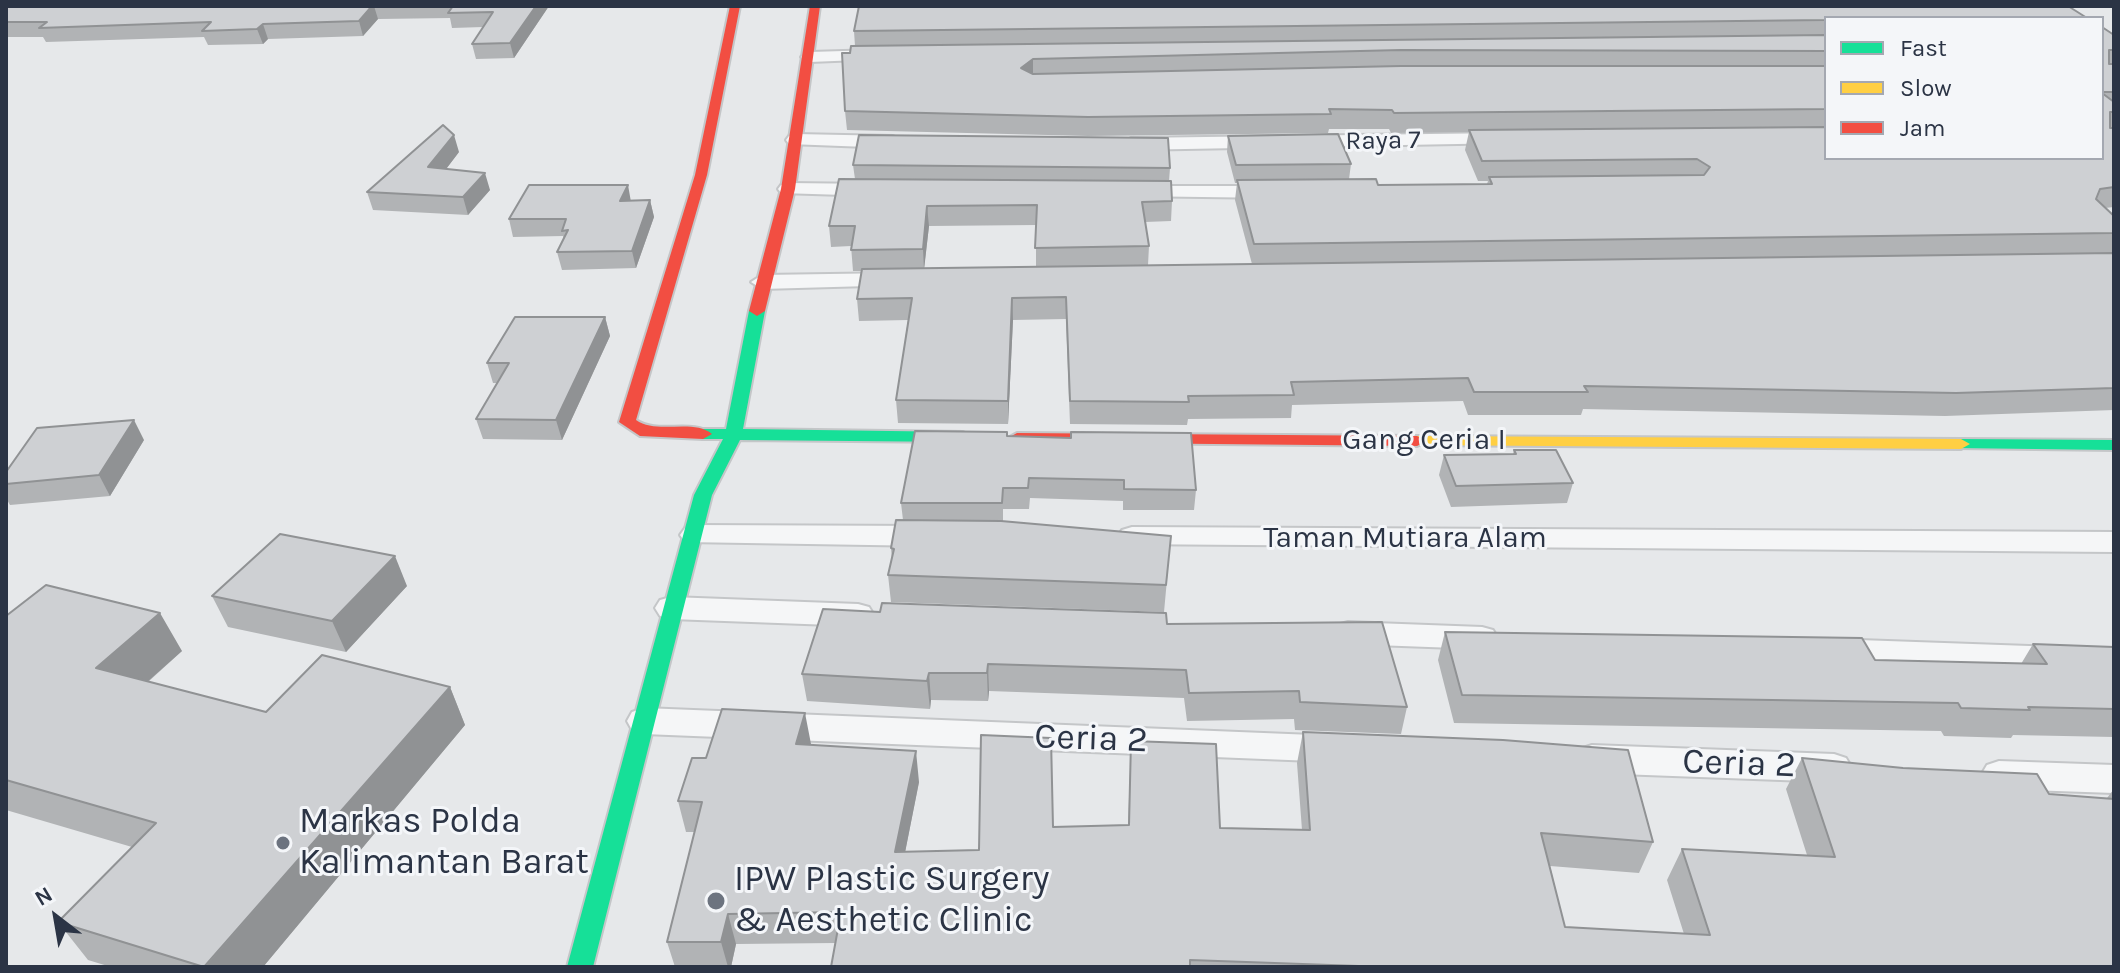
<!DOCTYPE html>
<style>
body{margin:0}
#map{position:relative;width:2120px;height:973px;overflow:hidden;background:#e6e8ea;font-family:Karla,sans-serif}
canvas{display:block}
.frame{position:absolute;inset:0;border:8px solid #2b3445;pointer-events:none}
.legend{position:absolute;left:1824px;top:16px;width:280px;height:144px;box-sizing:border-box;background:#f4f6f9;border:2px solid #a4a8b1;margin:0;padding:10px 14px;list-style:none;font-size:24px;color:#2b3445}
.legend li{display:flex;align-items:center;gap:16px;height:40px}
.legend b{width:40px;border:2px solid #a4a8b1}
.north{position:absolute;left:16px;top:877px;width:80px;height:80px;-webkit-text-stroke:6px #f4f6f9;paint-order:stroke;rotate:329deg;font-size:22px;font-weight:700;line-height:32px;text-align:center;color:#2b3445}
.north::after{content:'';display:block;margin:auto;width:28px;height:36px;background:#2b3445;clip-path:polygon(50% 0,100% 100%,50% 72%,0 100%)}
</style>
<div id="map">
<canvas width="2120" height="973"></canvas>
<div class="frame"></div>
<ul class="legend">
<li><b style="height:10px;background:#16e098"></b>Fast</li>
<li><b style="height:10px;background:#ffcf43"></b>Slow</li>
<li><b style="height:10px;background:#f24e42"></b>Jam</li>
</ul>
<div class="north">N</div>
</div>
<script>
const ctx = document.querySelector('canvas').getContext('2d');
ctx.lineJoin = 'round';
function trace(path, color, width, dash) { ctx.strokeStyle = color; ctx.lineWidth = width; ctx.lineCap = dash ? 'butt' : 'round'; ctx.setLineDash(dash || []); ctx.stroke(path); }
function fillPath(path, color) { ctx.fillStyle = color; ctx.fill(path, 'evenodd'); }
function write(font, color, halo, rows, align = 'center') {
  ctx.font = font + ' Karla,sans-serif'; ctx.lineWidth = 6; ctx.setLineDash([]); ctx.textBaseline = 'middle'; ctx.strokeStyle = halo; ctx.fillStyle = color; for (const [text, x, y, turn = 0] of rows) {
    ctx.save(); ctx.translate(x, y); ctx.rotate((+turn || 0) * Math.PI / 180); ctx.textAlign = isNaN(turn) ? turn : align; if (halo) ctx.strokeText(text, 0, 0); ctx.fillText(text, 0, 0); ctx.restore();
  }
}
const street = new Path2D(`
 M877,50L883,51V59L810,62L801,57L810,52Z
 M1505,133L1515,139L1512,143L1131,150L1121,144L1131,138Z
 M796,134L893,136L903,142L893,148L789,144L786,140L789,136Z
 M788,183L875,184L885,190L875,196L781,193L778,189L781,185Z
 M1136,186H1275L1285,192L1275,198L1129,196L1126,192L1129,188Z
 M897,273L908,280L905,285L762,289L751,282L762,275Z
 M695,525L930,526L940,529L945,536L940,543L930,546L685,542L680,535L685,528Z
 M1132,527L2114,532V552L1122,544L1117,537L1122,530Z
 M671,597L858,604L869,607L874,615L869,623L858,626L671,619L660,616L655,608L660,600Z
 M1348,622L1482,627L1493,630L1498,638L1493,646L1482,649L1348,644L1337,641L1332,633L1337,625Z
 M1831,639L2114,649V673L1831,663L1820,659L1815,651L1820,643Z
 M644,708L1338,736L1350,740L1355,749L1350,758L1338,762L644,734L632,730L627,721L632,712Z
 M1592,745L1834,754L1846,758L1852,768L1846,778L1834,782L1592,773L1580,769L1575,759L1580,749Z
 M1999,761L2114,765V793L1999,789L1987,785L1981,775L1987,765Z`);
const fast = new Path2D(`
 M757,306L765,311L743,429L963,432L972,437L963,442L740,440L712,495L593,967H567L694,495L723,439H703L694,434L703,429H726L749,311Z
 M1961,439L2114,440V450L1955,448L1952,444L1955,440Z`);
const slow = new Path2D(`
 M1417,436L1961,439L1970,444L1961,449L1411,445L1408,441Z`);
const jam = new Path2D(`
 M730,6H740L707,175L636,420C657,435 693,418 712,434L703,439L640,436L619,422L695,175Z
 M810,6H820L795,189L765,311L757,316L749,311L781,189Z
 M1017,433L1417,436L1426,441L1417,446L1011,442L1008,438Z`);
trace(street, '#c4c6c8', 4);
trace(fast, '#c4c6c8', 4);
trace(slow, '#c4c6c8', 4);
trace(jam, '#c4c6c8', 4);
fillPath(street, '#f5f6f7');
fillPath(fast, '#16e098');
fillPath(slow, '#ffcf43');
fillPath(jam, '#f24e42');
fillPath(new Path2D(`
 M6,6H549L514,58L476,59L472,44L483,27L452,28L450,18L378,19L363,36L268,39L263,44L208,45L204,37L46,42L43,37H6Z
 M1826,18V158L2102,27L2114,35V207L2105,208L2114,216V410L1945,416L1583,409L1581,415H1468L1463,401L1292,405L1291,418L1188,419L1187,425L1070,424L1066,319L1013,320L1008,424L898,423L896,400L908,320L859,321L857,299L862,271H853L851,246L831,247L829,226L855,179L853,165L1170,168L1169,181L1172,201L1171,221L1145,222L1149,246L1148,265L1252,264L1235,200L1237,183H1235L1227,152L1228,136L1351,164L1349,179L1378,185L1487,184L1488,181H1478L1465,150L1469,132L1391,133L1389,129H1329L1328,133L1088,136L847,130L845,111L850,53L855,46L854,31ZM1036,225V267L924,268L929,226Z
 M459,152L446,169L490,190L468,215L373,210L367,192Z
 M631,200H650L654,217L636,268L562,270L557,252L564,239L563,236L513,237L509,219Z
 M605,317L610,336L562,440L483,439L476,419L498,383H493L487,363Z
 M1007,436L1071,438L1196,490L1194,510H1123V501L1030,498L1029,509H1003V521L1171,536L1164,612L891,602L888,575L892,560L891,548L903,520L901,503Z
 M144,440L110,496L10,505L6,498V472Z
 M1514,450L1573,483L1567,503L1451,507L1439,475L1444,455L1513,454Z
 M407,586L346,652L228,627L212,596Z
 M880,612L1167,624L1407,707L1401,734L1295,730L1294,719L1187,721L1184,698L989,691L988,701L931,700L930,709L807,701L802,674Z
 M6,616L182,651L148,682L266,712L450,687L465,725L263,967H111L88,960L58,922L132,847L6,810Z
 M1445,632L1875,660L2021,664L2033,644L2114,647V737L2013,735L2011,738L1944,736L1941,731L1454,723L1438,660Z
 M1303,732L1653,842L1639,873L1550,866L1565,927L1684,934L1667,880L1682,849L1807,855L1786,789L1802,758L2049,794L2107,798L2114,789V967H831L835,943L736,944L731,967H675L667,942L695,832H686L678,801L706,758L919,782L905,852L979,850L1053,827L1128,825L1131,741L1220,828L1302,830L1297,763Z`), '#b1b3b5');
fillPath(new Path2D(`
 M372,6H374L378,19L363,36L359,21Z
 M536,6H549L514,58L510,43Z
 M263,24L268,39L263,44L257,29Z
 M1033,59V77L1021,68Z
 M454,135L459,152L434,185L428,167Z
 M485,173L490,190L468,215L463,197Z
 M628,185L631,202L620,201Z
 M650,200L654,217L636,268L632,251Z
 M927,206L929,226L924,270L923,249Z
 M1012,298L1013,320L1008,424V401Z
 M605,317L610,336L562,440L556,420Z
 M134,420L144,440L110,496L99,475Z
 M395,556L407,586L346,652L332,621Z
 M160,613L182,651L120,706L96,668Z
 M988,664L989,691L988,701L987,673Z
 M929,673L931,700L930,709L927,681Z
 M450,687L465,725L263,967H205Z
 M805,713L811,744L802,775L796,744Z
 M916,751L919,782L899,883L895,852Z
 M728,914L736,944L731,967H728L721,942Z`), '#909294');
const building = new Path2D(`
 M6,6H372L359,21L263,24L257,29L202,31L211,22L39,28L47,22H6Z
 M453,6H536L510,43L472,44L493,12L448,13Z
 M859,6H2068L2087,18H1826V20L854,31Z
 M2102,27L2114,35V50H2109V64H2114V92H2102Z
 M1826,35V51L1401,50L1033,59L1021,68L1033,74L1401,66H1826V109L1394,113L1392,110L1329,109L1331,114L1088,117L845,111L842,53H850L851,46Z
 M2102,93L2114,102V112H2110V128H2114V187L2100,189L2096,199L2114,216V233L1254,244L1237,180L1376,179L1378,185L1492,184L1489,177L1704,175L1710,167L1697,159L1482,161L1469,130L1826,127V158H2102Z
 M443,125L454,135L428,167L485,173L463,197L367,192Z
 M1338,134L1351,164L1236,165L1228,136Z
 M859,135L1168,138L1170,168L853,165Z
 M839,179L1171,181L1172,201L1142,202L1149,246L1035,248L1037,205L927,206L923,249L851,250L855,226H829Z
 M529,185H628L620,201L650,200L632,251L557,252L568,230L562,231L566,219H509Z
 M2114,253V388L1956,393L1584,386L1588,392H1474L1468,378L1291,382L1294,395L1188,396L1189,402L1070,401L1066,297L1012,298L1008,401L896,400L912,298L857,299L862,269Z
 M515,317H605L556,420L476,419L509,363H487Z
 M134,420L99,475L6,484V472L37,428Z
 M915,431L1007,432V436L1071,438V432L1191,433L1196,490L1124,489V480L1029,478L1028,488H1003L1002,503H901Z
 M1514,450H1556L1573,483L1456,486L1444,455L1516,454Z
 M896,520L1001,521L1171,536L1166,585L888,575L894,549L891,548Z
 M280,534L395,556L332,621L212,596Z
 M46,585L160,613L96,668L266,712L322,655L450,687L204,967L58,922L156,823L6,780V616Z
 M882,603L1166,613L1167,624L1382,622L1407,707L1300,702L1299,691L1189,693L1186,670L988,664L987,673H929L927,681L802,674L823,609L880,612Z
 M1445,632L1862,638L1875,660L2047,664L2033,644L2114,647V709L2028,707L2030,710L1961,708L1958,703L1462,695Z
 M722,709L805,713L796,744L916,751L895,852L979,850L981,735L1051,738L1053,827L1129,825L1131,741L1216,744L1220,828L1310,830L1303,732L1503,740L1628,750L1653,842L1541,833L1565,927L1710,935L1682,849L1835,857L1802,758L1903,768L2037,774L2049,794L2114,799V967H1387L1190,960V967H831L841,912L728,914L721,942H667L702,802L678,801L692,758H706Z`);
fillPath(building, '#ced0d3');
trace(building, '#909294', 2);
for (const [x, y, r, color] of [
 [283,843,8,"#6c737f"],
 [716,901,10,"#6c737f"]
]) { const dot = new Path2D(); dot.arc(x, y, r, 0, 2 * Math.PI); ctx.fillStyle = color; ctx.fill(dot); trace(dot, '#f4f6f9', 3); }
write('26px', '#2b3445', '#f4f6f9', [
 ["Raya 7",1383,141,-1]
]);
write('30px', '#2b3445', '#f4f6f9', [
 ["Gang Ceria I",1424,440],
 ["Taman Mutiara Alam",1405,538]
]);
write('36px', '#2b3445', '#f4f6f9', [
 ["Ceria 2",1091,739,2],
 ["Ceria 2",1739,764,2]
]);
write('36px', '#2b3445', '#f4f6f9', [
 ["Markas Polda",299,822],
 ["Kalimantan Barat",299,863],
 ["IPW Plastic Surgery",734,880],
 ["& Aesthetic Clinic",734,921]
], 'left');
</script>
